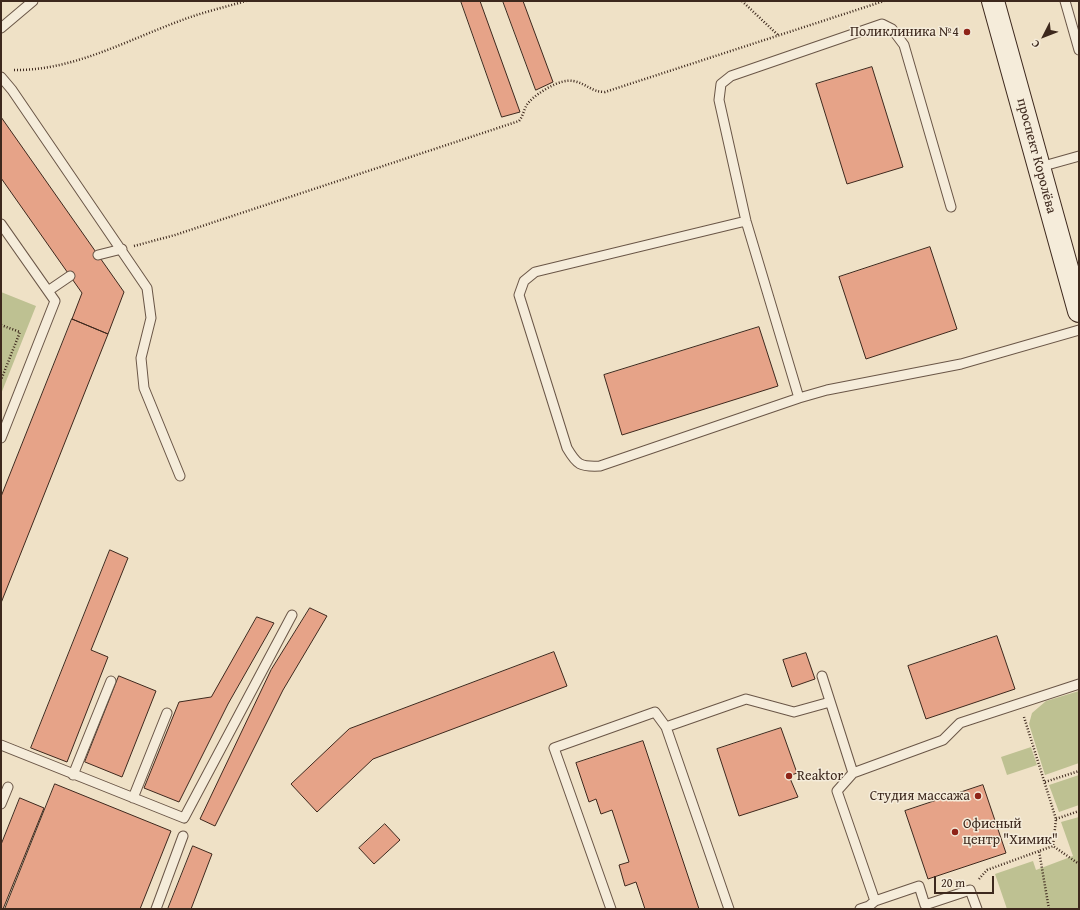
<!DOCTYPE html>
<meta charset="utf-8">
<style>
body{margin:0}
#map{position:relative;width:1080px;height:910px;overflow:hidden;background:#efe1c6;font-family:"Gentium Book Plus",serif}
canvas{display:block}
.frame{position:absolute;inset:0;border:2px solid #3d281d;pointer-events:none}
.north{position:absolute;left:1024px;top:16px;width:40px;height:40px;-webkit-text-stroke:3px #f5ecda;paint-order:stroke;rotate:228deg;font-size:11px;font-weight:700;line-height:16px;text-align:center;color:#3d281d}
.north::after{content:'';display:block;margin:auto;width:14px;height:18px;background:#3d281d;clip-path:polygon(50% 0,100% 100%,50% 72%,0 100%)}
.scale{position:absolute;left:934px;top:876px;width:60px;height:18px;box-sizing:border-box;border:2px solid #3d281d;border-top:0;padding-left:5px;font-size:12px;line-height:14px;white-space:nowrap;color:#3d281d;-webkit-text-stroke:3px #f5ecda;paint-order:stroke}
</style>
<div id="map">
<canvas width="1080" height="910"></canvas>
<div class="frame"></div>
<div class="north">С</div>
<div class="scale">20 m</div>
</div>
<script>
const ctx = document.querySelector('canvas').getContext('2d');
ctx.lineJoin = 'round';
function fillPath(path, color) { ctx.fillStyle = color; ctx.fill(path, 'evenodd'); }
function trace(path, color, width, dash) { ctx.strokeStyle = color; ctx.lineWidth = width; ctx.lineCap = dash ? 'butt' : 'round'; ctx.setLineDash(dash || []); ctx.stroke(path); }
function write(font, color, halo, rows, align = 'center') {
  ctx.font = font + ' "Gentium Book Plus",serif'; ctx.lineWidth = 3; ctx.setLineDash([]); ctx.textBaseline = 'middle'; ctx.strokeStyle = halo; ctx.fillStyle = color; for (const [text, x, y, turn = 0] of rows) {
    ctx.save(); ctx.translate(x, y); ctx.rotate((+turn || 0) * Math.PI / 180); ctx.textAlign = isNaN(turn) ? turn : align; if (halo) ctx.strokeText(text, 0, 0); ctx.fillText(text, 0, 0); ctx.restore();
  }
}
fillPath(new Path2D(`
 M1,292L36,306L1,394Z
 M1079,691V763L1045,775L1029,724L1032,713L1046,701Z
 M1031,747L1037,765L1007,775L1001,757Z
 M1079,775V805L1059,812L1049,785Z
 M1079,817V909H1007L995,874L1033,861L1036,870L1073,856L1061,822Z`), '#bec192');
const building = new Path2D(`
 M461,1H480L520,112L502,117Z
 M503,1H523L553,82L536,90Z
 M872,67L903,167L847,184L816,84Z
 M1,117L124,292L108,334L72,319L82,293L1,178Z
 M930,247L957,329L866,359L839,277Z
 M72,319L108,334L1,603V497Z
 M759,327L778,386L622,435L604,375Z
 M110,550L128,558L91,650L108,657L67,762L31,748Z
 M310,608L327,616L283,690L215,826L200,819L271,670Z
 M257,617L274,623L228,704L179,802L144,788L179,702L211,697Z
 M997,636L1015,689L926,719L908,666Z
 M554,652L567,686L373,759L317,812L291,784L349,729Z
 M806,653L815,679L792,687L783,660Z
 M119,676L156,691L122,777L85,762Z
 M781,728L797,773L789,776L798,797L739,816L717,749Z
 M643,741L699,909H645L636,882L625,886L619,865L629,862L612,810L601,814L596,799L589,802L576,763Z
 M55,784L171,831L140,909H5Z
 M983,785L1006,853L928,879L905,811Z
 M20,798L44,808L3,909H1V845Z
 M385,824L400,840L374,864L359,848Z
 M193,846L212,854L191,909H168Z`);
fillPath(building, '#e6a388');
trace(building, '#3d281d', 1);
const lane = new Path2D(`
 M1065,1L1079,50
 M1,28L33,1
 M1,77L12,90L147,288L151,318L141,358L144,388L180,476
 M1040,167L1079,156
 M746,221L535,272L524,281L519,295L567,448C577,465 580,467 600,466L799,398L827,390L961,364L1079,330
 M1,224L55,301L1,438
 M98,255L122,249
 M48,291L70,276
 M799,398L746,221L719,100L721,84L731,76L882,24L892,29L904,45L951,207
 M822,676L853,773L943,740L960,723L1079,684
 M666,727L746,699L794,712L830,702
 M1,745L184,818L292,615
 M853,773L837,791L875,901
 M73,775L111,681
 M133,798L167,713
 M1,804L8,787
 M156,909L183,836
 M611,909L554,748L655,712L666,727L729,909
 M860,909L869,906L875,901L919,886L925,905L970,890L977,909`);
const secondary = new Path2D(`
 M993,1L1079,311`);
trace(lane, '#6a5647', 11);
trace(secondary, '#3d281d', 24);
trace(new Path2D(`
 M742,1L779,36
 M14,70C74,71 129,39 185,19C204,12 225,7 246,1
 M134,246L175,235L519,121C524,115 524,107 529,102C537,93 561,78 573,81C586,83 591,92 605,92L884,1
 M1,325L20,332L1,380
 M1024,717L1056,819L1053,846
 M1045,782L1079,771
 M1056,819L1079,811
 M979,879L987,870L1039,851
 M1049,909L1039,851L1053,846L1079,864`), '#3d281d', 2.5, [1, 2]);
trace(lane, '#f5ecda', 9);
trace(secondary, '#f5ecda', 22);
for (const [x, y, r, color] of [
 [967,32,4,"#8f2418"],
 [789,776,4,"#8f2418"],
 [978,796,4,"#8f2418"],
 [955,832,4,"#8f2418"]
]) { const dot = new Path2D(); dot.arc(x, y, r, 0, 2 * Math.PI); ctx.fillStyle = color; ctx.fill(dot); trace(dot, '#f5ecda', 1.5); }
write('14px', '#3d281d', '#f5ecda', [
 ["Поликлиника №4",959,32],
 ["Reaktor",797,776,"left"],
 ["Студия массажа",970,796],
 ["Офисный",963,824,"left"],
 ["центр \"Химик\"",963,840,"left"]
], 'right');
write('14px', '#3d281d', '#f5ecda', [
 ["проспект Королёва",1036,156,75]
]);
</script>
